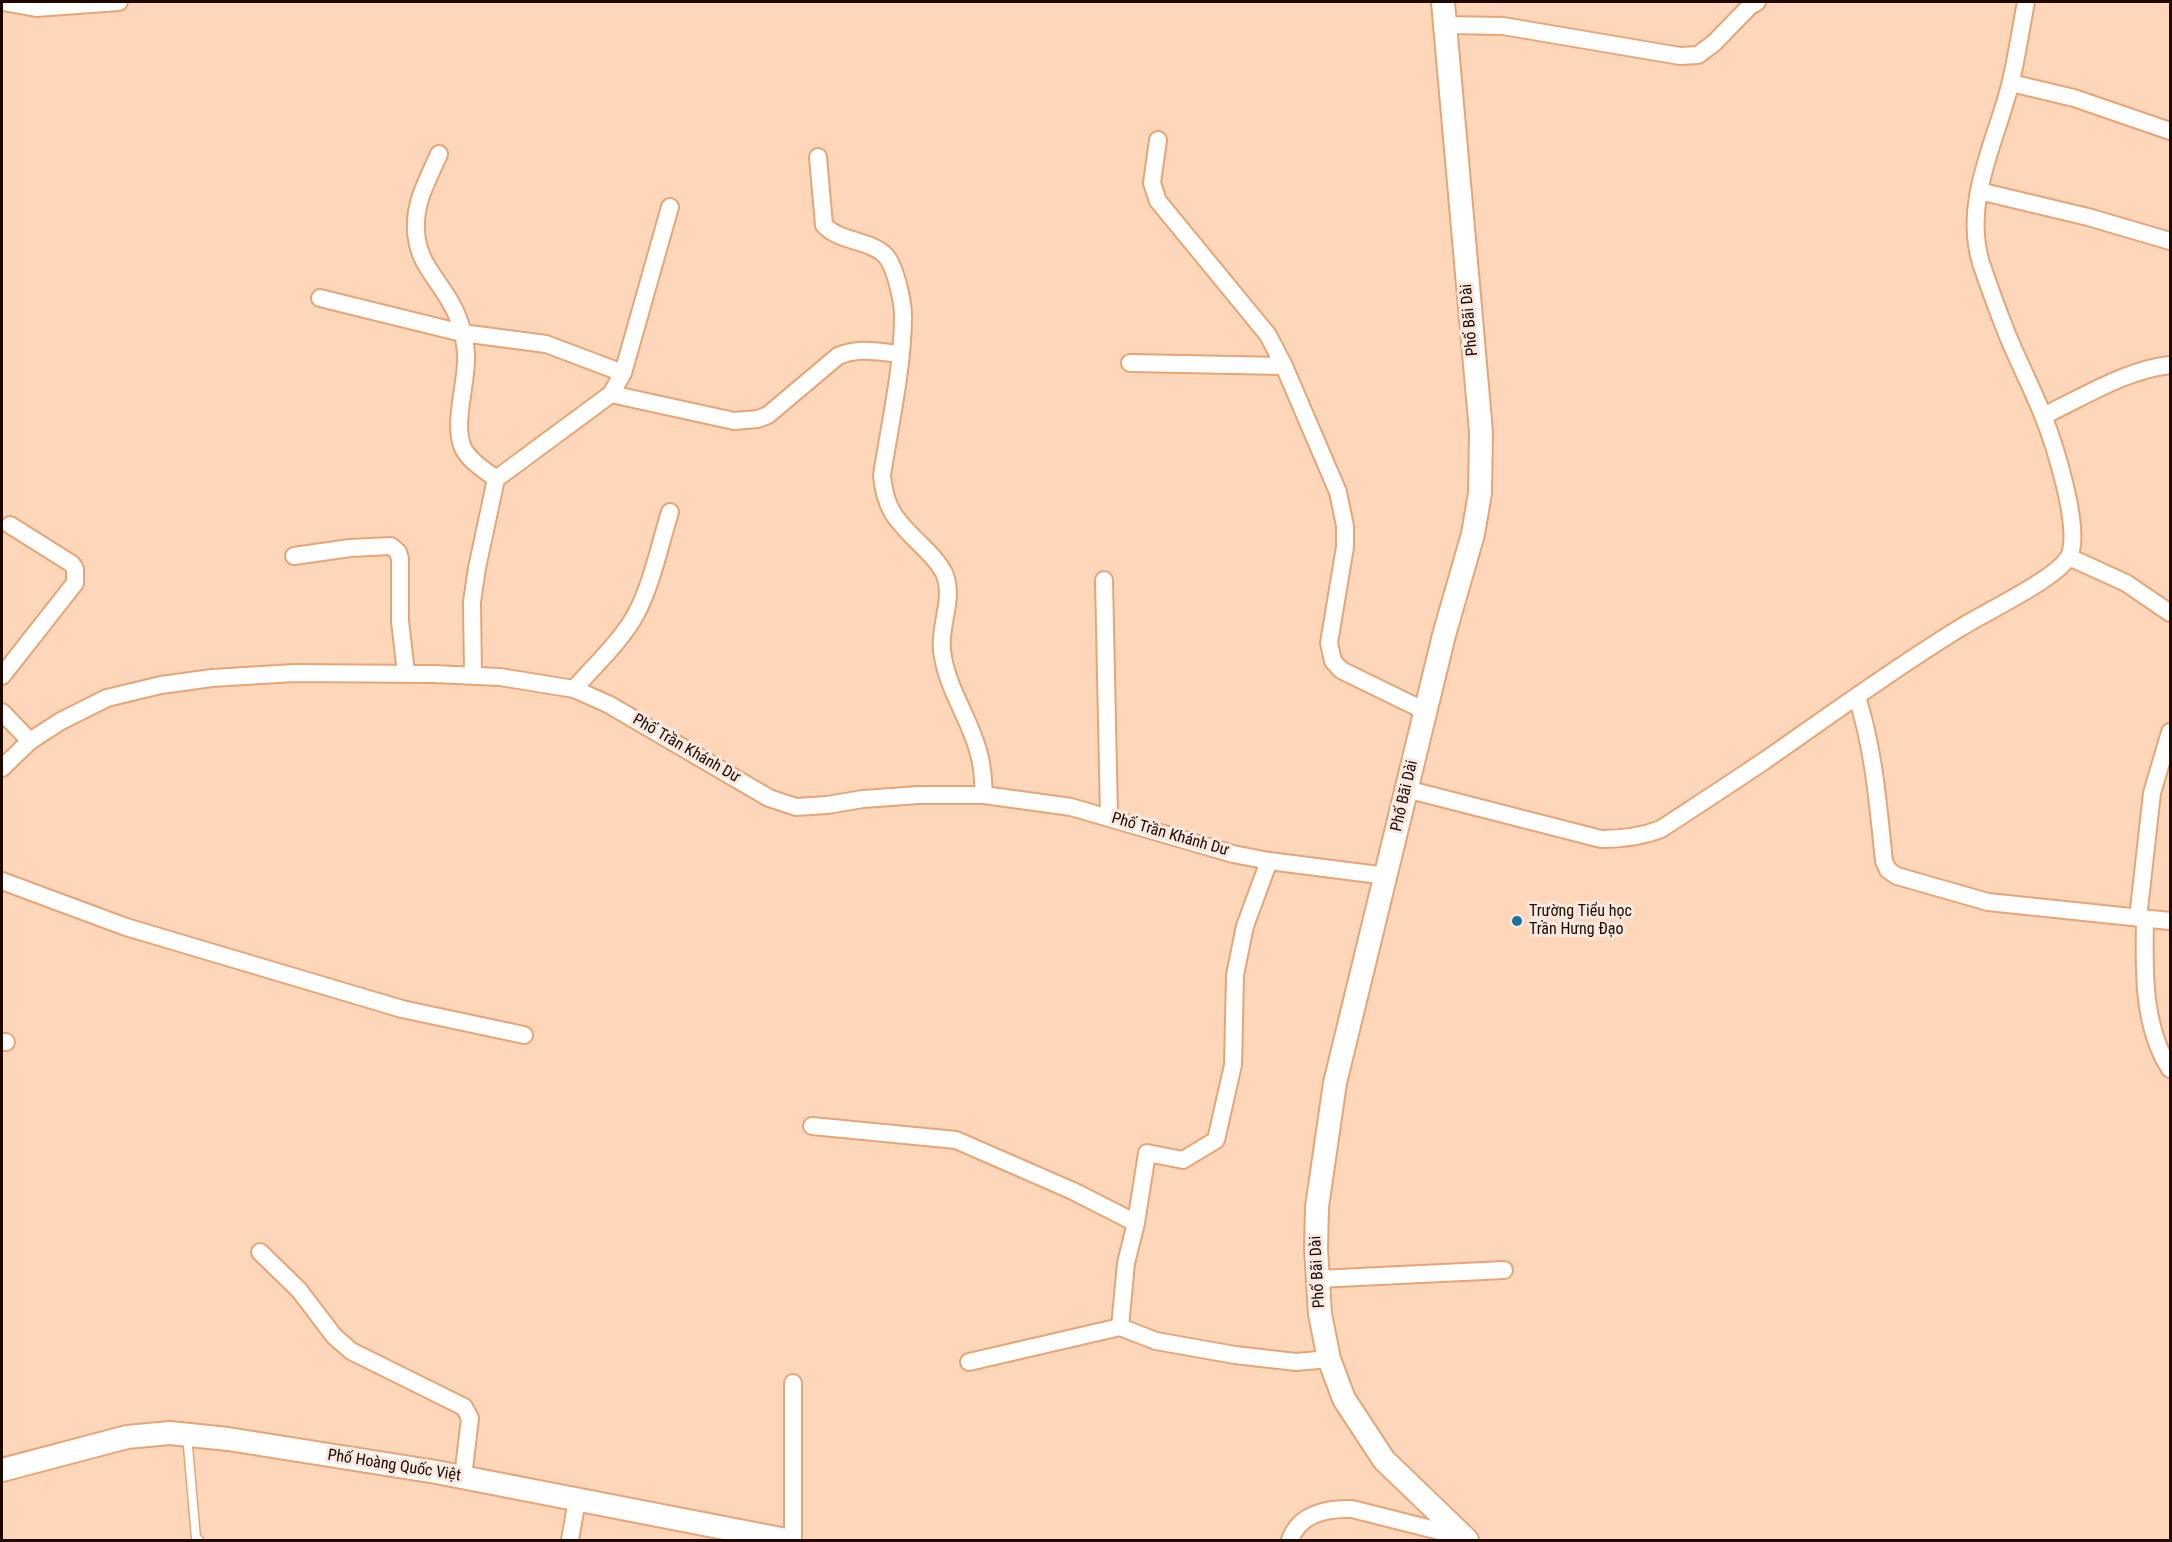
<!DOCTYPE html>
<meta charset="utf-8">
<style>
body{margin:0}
#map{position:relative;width:2172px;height:1542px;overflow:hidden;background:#fed6ba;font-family:"Roboto Condensed",sans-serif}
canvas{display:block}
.frame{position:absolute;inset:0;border:3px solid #1e0800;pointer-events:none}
</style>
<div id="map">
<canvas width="2172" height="1542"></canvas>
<div class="frame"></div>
</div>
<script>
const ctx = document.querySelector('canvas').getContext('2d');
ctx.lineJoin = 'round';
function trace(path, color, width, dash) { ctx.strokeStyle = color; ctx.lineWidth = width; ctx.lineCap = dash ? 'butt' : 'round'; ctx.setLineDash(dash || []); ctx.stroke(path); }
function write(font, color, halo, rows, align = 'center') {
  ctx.font = font + ' "Roboto Condensed",sans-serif'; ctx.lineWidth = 6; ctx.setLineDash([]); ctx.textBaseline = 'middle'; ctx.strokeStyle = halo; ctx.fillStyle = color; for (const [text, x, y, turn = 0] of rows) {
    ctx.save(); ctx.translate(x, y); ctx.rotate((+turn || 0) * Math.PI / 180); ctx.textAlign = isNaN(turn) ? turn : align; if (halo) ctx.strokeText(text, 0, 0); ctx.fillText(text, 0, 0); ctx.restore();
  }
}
const lane = new Path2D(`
 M187,1435L196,1538L199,1540`);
const street = new Path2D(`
 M3,2L36,8L119,2
 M1445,25L1503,26L1680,56L1698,55L1714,43L1750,6L1757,2
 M2011,83L2074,98L2170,131
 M1158,140L1152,183L1158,201L1268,335L1284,366L1338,492L1345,526V547L1329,643L1333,661L1341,670L1425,711
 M439,154C430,175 416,199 416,223C414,264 441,279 456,313C461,324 465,341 466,353C468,381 452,422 463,448C469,461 486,471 496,479
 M818,157L824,225C839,242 868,239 885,255C895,265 903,301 903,316C903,366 890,424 882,475C885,514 901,524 927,551C933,557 940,565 944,573C955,598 939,625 942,650C946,688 970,718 979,754C983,767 983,782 984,795
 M1979,191L2088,217L2170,241
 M320,298L462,333L546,344L623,373
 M1130,363L1284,366
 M611,394L734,421L758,419L768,415L838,356C859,347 878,352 900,354
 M2043,416C2084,397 2125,370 2170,365
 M294,556L350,548L391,546L398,552L400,559V621L406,673
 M2069,557L2126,583L2170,613
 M1104,580L1109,817
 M2,676L75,583V569L72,564L10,525
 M473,676L472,602L477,568L496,479L611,394L623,373L670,207
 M574,689C594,666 622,640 636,614C652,584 660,544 670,512
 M1857,697C1874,750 1878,805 1884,861L1888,870L1897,876L1988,902L2170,921
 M2,712L30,741
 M2,768L30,741L61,721L107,698L161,685L212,678L294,673L433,674L500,677L574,689L608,704L769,798L796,807L827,805L863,799L919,795H984L1071,807L1233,854L1269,861L1387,876
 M1406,789L1601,839C1623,839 1641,837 1661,829C1696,806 1730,784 1764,761C1829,716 1893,669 1960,628C1985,612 2054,580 2068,558C2084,534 2053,440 2042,413C2031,386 2018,361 2007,334C1998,311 1989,287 1981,263C1962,201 1997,140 2011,81C2017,55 2021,28 2026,2
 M2,881L126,927L402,1009L524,1035
 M2138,918L2152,793L2170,732
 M2145,919C2144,968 2142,1026 2170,1069
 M2,1042H6
 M812,1126L956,1140L1073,1191L1136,1223L1126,1263L1120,1327L1156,1341L1235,1355L1296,1362L1329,1359
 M1136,1223L1147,1153L1183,1160L1216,1140L1233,1065L1235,975L1245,926L1269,861
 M260,1252L299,1290L334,1336L351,1351L464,1407L470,1418L463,1477
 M1318,1279L1504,1270
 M969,1362L1120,1327
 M793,1383V1540
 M570,1540L577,1500
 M1290,1540C1299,1514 1327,1508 1352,1509L1463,1537`);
const secondary = new Path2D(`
 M1443,2L1481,432L1480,493L1473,534L1444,635L1335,1083L1317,1207L1316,1249L1320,1314L1329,1359L1344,1399L1384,1460L1467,1540
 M2,1470L127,1437L170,1433L228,1439L436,1472L786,1540`);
trace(lane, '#e6a577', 11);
trace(street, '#e6a577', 20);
trace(secondary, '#e6a577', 26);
trace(lane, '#fff', 8);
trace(street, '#fff', 16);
trace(secondary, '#fff', 22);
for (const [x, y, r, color] of [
 [1517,921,6,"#1473a1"]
]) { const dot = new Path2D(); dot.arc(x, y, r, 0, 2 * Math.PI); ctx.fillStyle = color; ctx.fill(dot); trace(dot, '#f7e9e0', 2); }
write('16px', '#1e0800', '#f7e9e0', [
 ["Phố Bãi Dài",1470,320,-95],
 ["Phố Trần Khánh Dư",686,749,30],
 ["Phố Bãi Dài",1405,796,-77],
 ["Phố Trần Khánh Dư",1170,835,16],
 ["Phố Bãi Dài",1318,1272,-93],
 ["Phố Hoàng Quốc Việt",394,1466,9]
]);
write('16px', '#1e0800', '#f7e9e0', [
 ["Trường Tiểu học",1529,912],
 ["Trần Hưng Đạo",1529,930]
], 'left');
</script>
